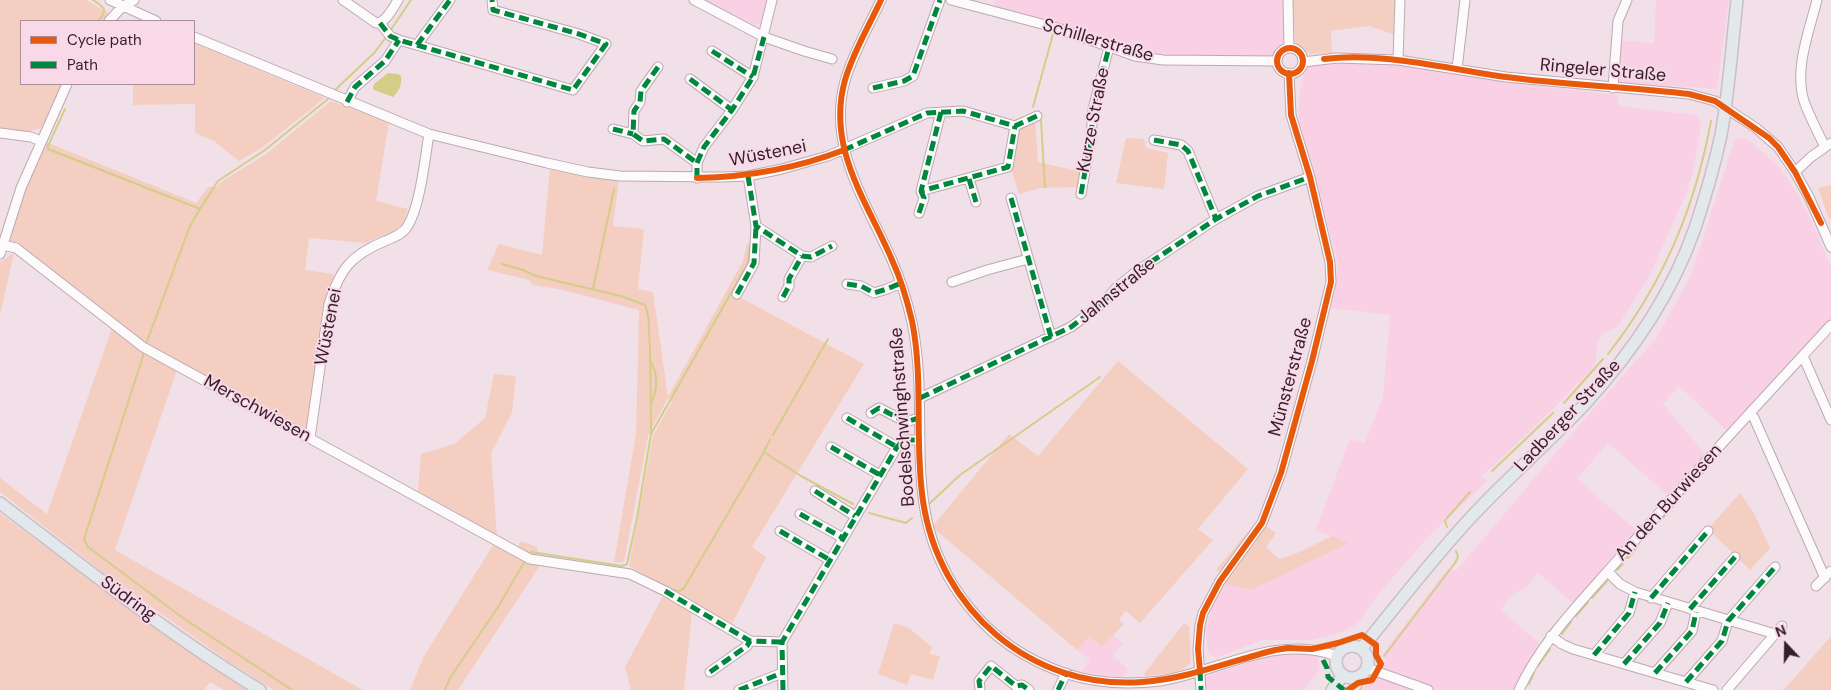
<!DOCTYPE html>
<meta charset="utf-8">
<style>
body{margin:0}
#map{position:relative;width:1831px;height:690px;overflow:hidden;background:#f2e0e9;font-family:"DM Sans",sans-serif}
canvas{display:block}
.legend{position:absolute;left:20px;top:20px;width:175px;height:65px;box-sizing:border-box;background:#f9d9e8;border:1px solid #a98f9c;margin:0;padding:6px 9px;list-style:none;font-size:15px;color:#321f29}
.legend li{display:flex;align-items:center;gap:10px;height:25px}
.legend b{width:25px;border:1px solid #a98f9c}
.north{position:absolute;left:1761px;top:620px;width:50px;height:50px;-webkit-text-stroke:4px #f9d9e8;paint-order:stroke;rotate:339deg;font-size:14px;font-weight:700;line-height:20px;text-align:center;color:#321f29}
.north::after{content:'';display:block;margin:auto;width:18px;height:22px;background:#321f29;clip-path:polygon(50% 0,100% 100%,50% 72%,0 100%)}
</style>
<div id="map">
<canvas width="1831" height="690"></canvas>
<ul class="legend">
<li><b style="height:6px;background:#e8590c"></b>Cycle path</li>
<li><b style="height:6px;background:#00873e"></b>Path</li>
</ul>
<div class="north">N</div>
</div>
<script>
const ctx = document.querySelector('canvas').getContext('2d');
ctx.lineJoin = 'round';
function fillPath(path, color) { ctx.fillStyle = color; ctx.fill(path, 'evenodd'); }
function trace(path, color, width, dash) { ctx.strokeStyle = color; ctx.lineWidth = width; ctx.lineCap = dash ? 'butt' : 'round'; ctx.setLineDash(dash || []); ctx.stroke(path); }
function write(font, color, halo, rows, align = 'center') {
  ctx.font = font + ' "DM Sans",sans-serif'; ctx.lineWidth = 4; ctx.setLineDash([]); ctx.textBaseline = 'middle'; ctx.strokeStyle = halo; ctx.fillStyle = color; for (const [text, x, y, turn = 0] of rows) {
    ctx.save(); ctx.translate(x, y); ctx.rotate((+turn || 0) * Math.PI / 180); ctx.textAlign = isNaN(turn) ? turn : align; if (halo) ctx.strokeText(text, 0, 0); ctx.fillText(text, 0, 0); ctx.restore();
  }
}
fillPath(new Path2D(`
 M705,0H766L761,23L756,26Z
 M995,0H1285L1286,40L1280,46L1276,58L1148,55L1050,24L991,15Z
 M1653,0H1729L1717,89L1613,82L1616,40L1654,43L1656,1Z
 M1342,62L1398,63L1456,71L1528,85L1618,95V106L1696,115L1701,124L1693,171L1686,194L1648,279L1617,327L1603,334L1597,344L1596,362L1589,372L1546,416L1482,476L1487,481L1427,538L1381,591L1359,622L1343,632L1311,640H1262L1216,658L1209,653L1206,640V629L1212,604L1223,583L1348,543L1316,530L1350,439L1365,443L1383,396L1390,315L1331,308L1338,265L1318,189L1299,125V99L1305,66Z
 M1746,138L1777,165L1797,193L1813,225L1831,267V321L1823,327L1727,431L1679,386L1663,404L1705,454L1668,495L1608,443L1577,479L1637,531L1574,604L1538,573L1524,590L1516,592L1509,597L1501,610L1539,643L1522,672L1514,690H1363L1368,682H1374L1386,660L1382,655L1448,568L1456,571L1582,422L1657,337L1691,275L1735,139Z
 M1089,635L1096,641L1113,635L1123,643L1113,656L1128,669L1125,674L1120,677L1081,672L1090,660L1077,650Z
 M1300,652L1317,655L1320,669L1304,690H1205V676L1274,655Z`), '#f9d0e4');
fillPath(new Path2D(`
 M0,0H86L110,14L103,21H21V84H62L42,128L26,132L0,131Z
 M1293,0H1399L1398,36L1369,26L1331,31L1332,53L1310,54L1295,42Z
 M194,43L325,98L263,147L239,161L214,141L195,133V104L133,105V84H194Z
 M331,101L389,122L376,201L408,209L403,224L393,231L365,243L309,238L305,270L334,274L327,300L307,433L142,342L18,246L10,242L25,189L46,142L196,203L208,187H217L221,182L266,154Z
 M1035,119L1038,162L1082,172L1080,187L1040,188L1019,194L1010,165L1017,127Z
 M1126,138L1144,139L1146,148L1168,153L1164,189L1116,183Z
 M550,167L619,179L613,226L644,229L638,289L653,292L668,397L743,261L747,243L752,244L751,262L731,297L743,299L864,364L752,547L766,557L732,624L629,566L653,435L672,402L668,398L648,436L624,562H614L636,434L639,310L558,289L533,285L529,280L487,270L499,244L542,255Z
 M1831,185V219H1829L1818,188Z
 M14,253L0,315V262Z
 M112,328L177,370L115,550L363,690H274L229,662L105,574L0,492V478L47,514Z
 M1118,361L1248,469L1198,529L1213,540L1140,623L1126,611L1119,619L1124,624L1102,647L1089,636L1077,650L932,527L1009,434L1038,456Z
 M494,374L516,376L512,413L491,453L497,536L418,491L421,454L454,444L485,418Z
 M1740,493L1754,513L1770,548L1750,570L1708,529Z
 M0,513L109,594L186,649L250,690H224L210,682L204,690H0Z
 M1256,522L1252,529L1221,574L1216,570Z
 M1265,525L1276,533L1266,547L1279,559L1295,554L1332,536L1349,543L1251,590L1223,583Z
 M521,541L537,547L539,567L458,690H410L424,656L493,545L513,555Z
 M663,596L692,612L684,690H631L625,667Z
 M894,623L909,628L932,647L930,654L940,656L933,680L911,674L907,685L878,674Z
 M1184,623L1189,626L1191,661C1185,675 1158,674 1145,676L1144,674Z
 M1831,636V690H1783L1790,683Z`), '#f5cec2');
fillPath(new Path2D(`
 M388,73L398,74L401,76C402,85 399,91 393,97L374,90L373,88L374,84Z`), '#d4cd88');
trace(new Path2D(`
 M93,0C104,7 109,10 98,21
 M390,31L411,0
 M334,91L375,52L386,37
 M1033,107L1053,34
 M65,109L48,146V149L200,209L190,226L146,344
 M1041,121L1045,187
 M200,209L218,181L265,150L328,99
 M502,264L523,270L536,276L621,296L645,305C651,317 648,332 650,346L651,433
 M593,289L614,189
 M144,353L84,539L88,547L183,618L292,690
 M1608,354C1663,284 1695,208 1711,121
 M650,361C659,373 657,391 651,404
 M1564,403L1603,359
 M773,435L828,339
 M764,451L770,440
 M1492,471L1553,413
 M1699,477L1704,472
 M1680,497L1692,484
 M929,504L960,475L1100,377
 M869,513L906,523L912,518
 M1661,520L1674,505
 M1447,527L1445,521L1447,518L1470,492
 M1645,538L1654,528
 M529,554L531,552L622,566L627,564L637,518L651,434L748,263L750,246
 M1628,558L1638,546
 M1617,570L1623,564
 M669,589L680,591L684,588L764,452L801,476L853,504
 M1592,598L1607,581
 M1576,616L1588,602
 M1562,634L1571,622
 M1384,656L1455,563L1458,557L1456,551
 M1538,666L1550,649
 M1529,684L1534,673
 M445,690L450,678L498,607L525,561
 M1360,690L1362,687`), '#d4cd88', 2);
const minor = new Path2D(`
 M110,0L156,21
 M343,0L376,23C386,23 393,8 398,0
 M694,0L764,37L804,51L832,59
 M881,0C869,26 853,53 845,81C827,146 865,200 891,258C900,278 907,300 912,322C933,426 895,516 969,607C994,639 1029,661 1067,674C1096,683 1129,685 1160,681C1219,672 1276,633 1337,656
 M951,0L1057,28L1135,56L1163,60L1277,61
 M1288,0L1289,48
 M1817,0C1809,32 1793,71 1805,104C1811,119 1818,133 1825,147
 M109,21L122,7L134,0
 M380,23L390,36L399,40L573,90L606,44L579,34L493,10L492,0
 M194,37L429,134L547,163L588,172L620,176L723,177L748,176L782,169L828,156L927,113L963,111L1015,126L1037,116
 M417,45L450,0
 M1277 61a13 13 0 1 1 26 0a13 13 0 1 1-26 0Z
 M712,51L753,77
 M1398,60L1400,0
 M1303,62L1337,58L1398,60L1506,77L1689,94L1715,101L1756,128L1778,147L1795,172L1809,197L1831,247
 M658,67L641,91L640,102L634,111L633,134L643,141L664,139L697,163
 M1457,69L1465,0
 M690,79L732,110
 M873,88L904,81L913,76L940,0
 M1613,88L1618,21L1627,0
 M347,102L355,87L385,61L399,40
 M941,112L921,191L1008,167L1015,126
 M613,129L633,134
 M0,133L31,137L41,141
 M1154,140L1181,145L1188,151L1216,219
 M1795,172L1811,157L1831,143
 M748,176L756,226L802,256L811,257L832,246
 M697,178V163L704,147L732,110L753,77L772,0
 M969,179L976,202
 M1081,194L1091,138L1093,109L1109,47
 M1011,198L1051,337
 M919,213L924,198L921,191
 M3,245L16,248L143,347L530,559L630,574L665,591L750,641L782,642
 M0,254L21,188L67,84
 M952,282L987,270L1028,259
 M847,284L861,286L874,293L887,289L901,283
 M737,294L754,263L756,226
 M783,297L789,286V279L802,256
 M1803,356L1831,420
 M920,398L1071,327L1103,303L1116,288L1137,271L1216,219L1258,196L1310,177
 M871,413L879,408L906,422L919,418
 M1750,413L1754,418L1825,578
 M847,418L897,447
 M310,438L329,304C340,269 351,255 385,241C392,238 403,234 407,227C420,208 425,158 429,134
 M831,447L880,475
 M815,491L855,516
 M800,514L843,538
 M780,531L830,560
 M1608,572L1620,584L1635,592L1775,634L1727,690
 M1816,586L1831,571
 M1651,598L1708,531
 M1690,609L1735,557
 M1775,634L1782,626
 M1551,636L1562,644L1573,649L1713,690
 M1594,655L1629,613L1635,592
 M1624,664L1660,623L1668,603
 M1367,668L1428,690
 M710,672L747,646L750,641
 M1655,673L1692,631L1696,612
 M1686,682L1722,641L1728,621L1775,567
 M980,688L979,681L991,666L1016,686L1022,685L1029,690
 M739,690L782,673
 M783,690L782,642L897,447L904,440H920
 M1058,690L1066,673
 M1201,690L1198,649L1200,625L1203,613L1220,581L1262,523L1281,473L1312,361L1331,282L1330,262L1310,177L1291,115L1289,73
 M1519,690C1543,638 1585,598 1622,555C1690,477 1761,401 1831,325`);
const major = new Path2D(`
 M0,503C84,567 169,635 260,690
 M1336 662a16 16 0 1 1 32 0a16 16 0 1 1-32 0Z
 M1361,649C1399,603 1435,555 1476,512C1511,475 1549,442 1584,405C1630,355 1672,294 1695,228C1705,198 1714,167 1721,135C1729,91 1732,45 1737,0
 M1332,690L1343,675`);
trace(minor, '#baaab2', 11);
trace(major, '#c9bfc4', 14);
trace(minor, '#fdfafc', 9);
trace(major, '#e2e8ec', 11);
trace(new Path2D(`
 M380,23L390,36L399,40L573,90L606,44L579,34L493,10L492,0
 M417,45L450,0
 M712,51L753,77
 M658,67L641,91L640,102L634,111L633,134L643,141L664,139L697,163
 M690,79L732,110
 M873,88L904,81L913,76L940,0
 M347,102L355,87L385,61L399,40
 M941,112L921,191L1008,167L1015,126
 M613,129L633,134
 M1154,140L1181,145L1188,151L1216,219
 M844,150L927,113L963,111L1015,126L1037,116
 M748,176L756,226L802,256L811,257L832,246
 M697,178V163L704,147L732,110L753,77L764,37
 M969,179L976,202
 M1081,194L1091,138L1093,109L1109,47
 M1011,198L1051,337
 M919,213L924,198L921,191
 M847,284L861,286L874,293L887,289L901,283
 M737,294L754,263L756,226
 M783,297L789,286V279L802,256
 M920,398L1071,327L1103,303L1116,288L1137,271L1216,219L1258,196L1310,177
 M871,413L879,408L906,422L919,418
 M847,418L897,447
 M831,447L880,475
 M815,491L855,516
 M800,514L843,538
 M780,531L830,560
 M665,591L750,641L782,642
 M1651,598L1708,531
 M1690,609L1735,557
 M1594,655L1629,613L1635,592
 M1323,660L1327,668L1328,677L1344,690
 M1624,664L1660,623L1668,603
 M1200,671L1201,690
 M710,672L747,646L750,641
 M1655,673L1692,631L1696,612
 M1686,682L1722,641L1728,621L1775,567
 M980,688L979,681L991,666L1016,686L1022,685L1029,690
 M739,690L782,673
 M783,690L782,642L897,447L904,440H920
 M1058,690L1066,673`), '#00873e', 5, [10, 5]);
trace(new Path2D(`
 M881,0C869,26 853,52 845,80C826,148 867,201 892,260C901,279 907,300 912,321C924,380 914,441 923,501C939,609 1030,690 1142,682C1187,679 1231,661 1275,650L1288,648L1312,649L1338,643L1362,635L1376,645V655L1381,664L1372,680L1358,683L1348,690
 M1277 61a13 13 0 1 1 26 0a13 13 0 1 1-26 0Z
 M1324,59C1384,52 1446,69 1506,77C1567,85 1628,87 1689,94L1715,101L1769,138L1778,147L1795,172L1821,223
 M697,178C749,177 795,169 844,150
 M1200,671L1198,649L1200,625L1203,613L1220,581L1262,523L1281,473L1312,361L1331,282L1330,262L1310,177L1291,115L1289,73`), '#e8590c', 6);
write('18px', '#321f29', '#f9d9e8', [
 ["Schillerstraße",1098,41,16],
 ["Ringeler Straße",1603,71,5],
 ["Kurze Straße",1094,120,-79],
 ["Wüstenei",768,154,-11],
 ["Jahnstraße",1117,291,-39],
 ["Wüstenei",329,327,-79],
 ["Münsterstraße",1291,377,-75],
 ["Merschwiesen",257,409,29],
 ["Ladberger Straße",1568,416,-47],
 ["Bodelschwinghstraße",903,417,-94],
 ["An den Burwiesen",1669,503,-48],
 ["Südring",128,599,36]
]);
</script>
